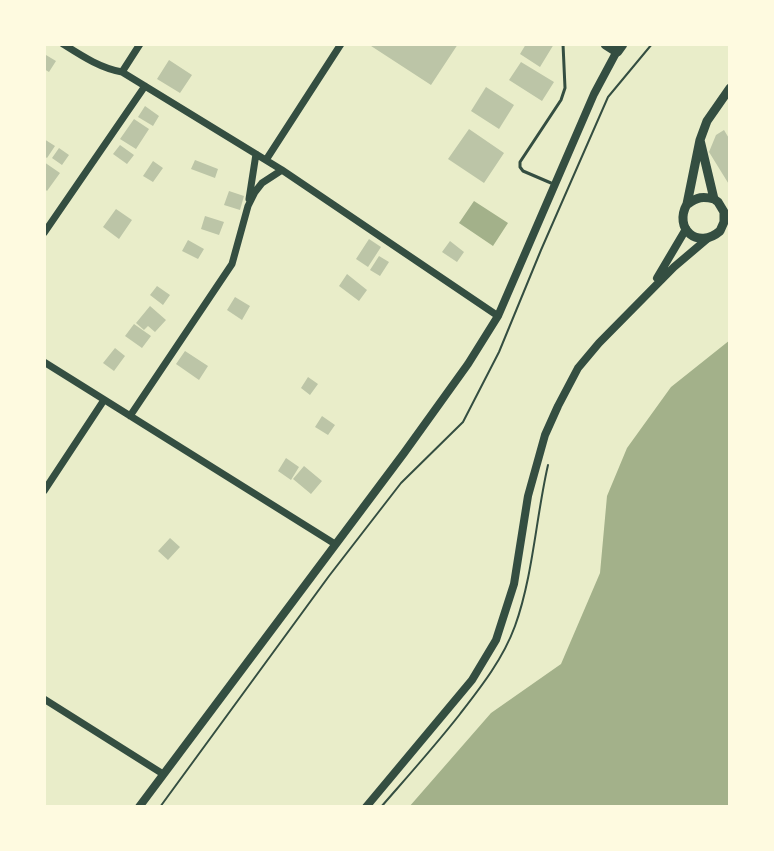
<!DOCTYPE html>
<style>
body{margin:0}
#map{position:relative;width:774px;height:851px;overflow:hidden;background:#e9edc9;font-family:"Roboto Condensed",sans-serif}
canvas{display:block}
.frame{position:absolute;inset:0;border:46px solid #fefae0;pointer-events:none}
</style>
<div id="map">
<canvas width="774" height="851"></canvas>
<div class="frame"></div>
</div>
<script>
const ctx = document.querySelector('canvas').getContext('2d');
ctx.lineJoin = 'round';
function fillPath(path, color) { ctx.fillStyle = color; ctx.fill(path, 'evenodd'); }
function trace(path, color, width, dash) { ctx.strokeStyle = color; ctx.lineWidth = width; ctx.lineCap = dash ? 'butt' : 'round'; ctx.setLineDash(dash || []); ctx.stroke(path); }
fillPath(new Path2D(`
 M474,201L508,223L493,246L459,223Z
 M730,340V807H409L491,713L561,664L600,573L607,496L627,448L671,387Z`), '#a3b18a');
fillPath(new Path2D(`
 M368,44H458L431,85Z
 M526,44H554L540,67L520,54Z
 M46,55L56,61L49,72L44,69V57Z
 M169,60L192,75L180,93L157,79Z
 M521,62L554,82L542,101L509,80Z
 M486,87L514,105L499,129L471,111Z
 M145,106L159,116L153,126L138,117Z
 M134,119L149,129L136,149L120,139Z
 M469,129L504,153L484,183L448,159Z
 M724,130L730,140V186L709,152L716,135Z
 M44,139L55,146L47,158L44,156Z
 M120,145L134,155L127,164L113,154Z
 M59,148L69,155L62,165L52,158Z
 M195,160L218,169L215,178L191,169Z
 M153,161L163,168L153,182L143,176Z
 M44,162L60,173L47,191L44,188Z
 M229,191L244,196L240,210L224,205Z
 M116,209L132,220L119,239L103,227Z
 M205,216L224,222L219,235L201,229Z
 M369,239L381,247L368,267L356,259Z
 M188,240L204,249L198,259L182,251Z
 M450,241L464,252L457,262L442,252Z
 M379,256L389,262L380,276L370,270Z
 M347,274L367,290L359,301L339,286Z
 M157,286L170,295L163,305L150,295Z
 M235,297L250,306L242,320L227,310Z
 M150,306L166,320L155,332L148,326L144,330L136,323Z
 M134,324L151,336L142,348L125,336Z
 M115,348L125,356L114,371L103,363Z
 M185,351L208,366L199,380L176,364Z
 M308,377L318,384L310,395L301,388Z
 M322,416L335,425L328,435L315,427Z
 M286,458L299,467L291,480L278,471Z
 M304,466L322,481L311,494L293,479Z
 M170,538L180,547L168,560L158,551Z`), '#bcc5a7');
trace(new Path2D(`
 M160,807L329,576L401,483L463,422L499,352L541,250L608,97L652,44
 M381,807C408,776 435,746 460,714C481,687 503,659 515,626C533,576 536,517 548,465`), '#344e41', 2);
trace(new Path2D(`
 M551,183L523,171L520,167V162L561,100L565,88L563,44`), '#344e41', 3);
trace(new Path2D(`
 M63,44C82,56 100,68 122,72L282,170L498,316
 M122,72L140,44
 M266,160L341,44
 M249,199L256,154
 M44,233L145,86
 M44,362L335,544
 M130,416L232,264L248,206L255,192L262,183L282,170
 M44,491L104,400
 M44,699L163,774`), '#344e41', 7);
trace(new Path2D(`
 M657,278L686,229
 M139,807L404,453L468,364L498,316L594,94L617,51
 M366,807L472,680L496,640L514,584L528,496L545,435L558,406L578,368L599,343L674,267L707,239`), '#344e41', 8);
trace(new Path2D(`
 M700,140L714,199L718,202L724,212V222L720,231C698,250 673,229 687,204L700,140L707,121L730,88
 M688,204C697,197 703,196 714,199`), '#344e41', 9);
trace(new Path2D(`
 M606,44L617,51L622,44`), '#344e41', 11);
</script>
